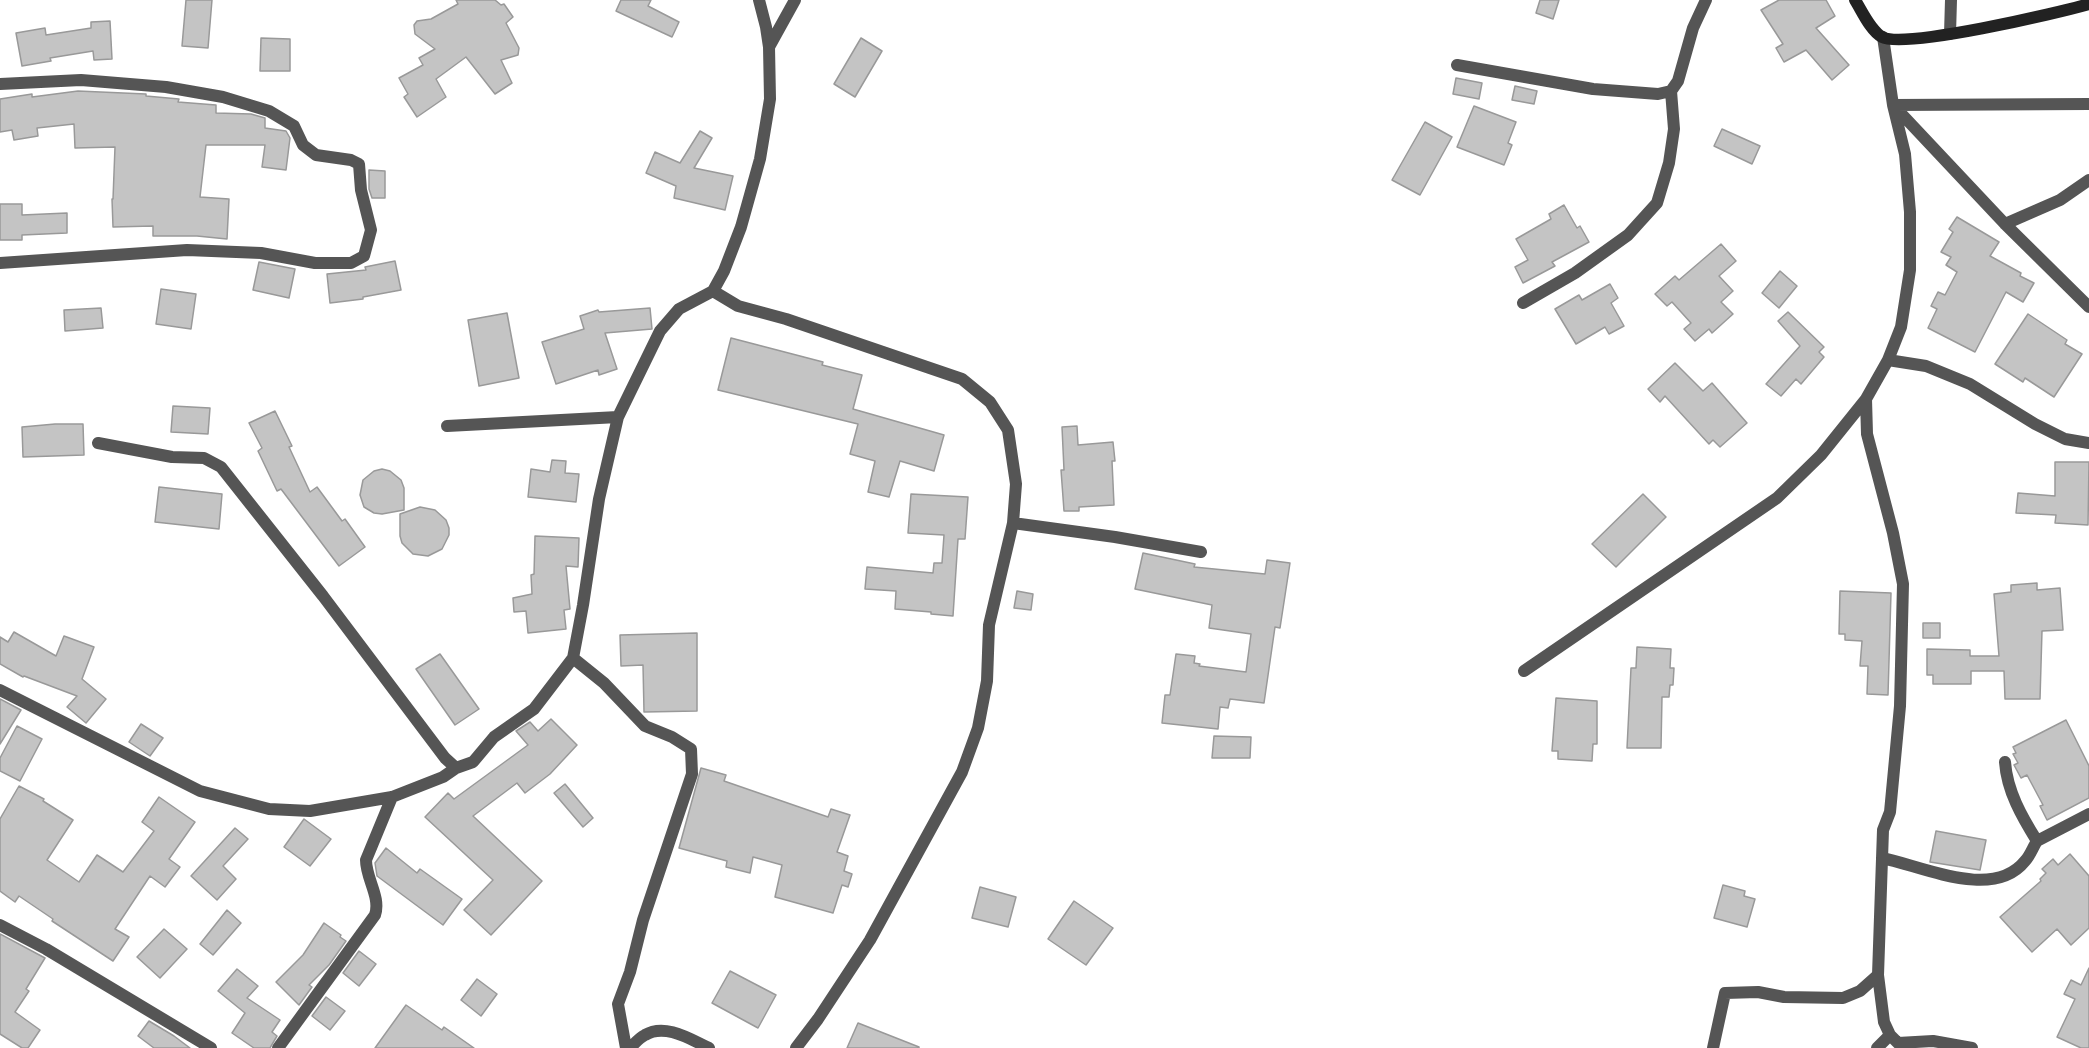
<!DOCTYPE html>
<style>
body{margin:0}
canvas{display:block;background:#fff}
</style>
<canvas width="2089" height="1048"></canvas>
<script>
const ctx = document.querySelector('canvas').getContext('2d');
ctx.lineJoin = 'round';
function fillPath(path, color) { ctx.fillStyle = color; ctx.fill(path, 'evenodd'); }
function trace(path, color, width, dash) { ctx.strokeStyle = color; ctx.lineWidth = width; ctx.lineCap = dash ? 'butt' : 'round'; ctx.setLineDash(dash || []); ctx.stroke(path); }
const building = new Path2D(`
 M186,0H212L208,48L182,46Z
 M456,0H495L501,5L504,4L513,17L506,23L519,48L518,55L501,60L512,83L495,94L466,57L436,79L446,97L417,117L404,97L408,94L399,78L423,65L419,58L435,49L415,34L414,25L417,21L431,19L458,4Z
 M621,0H651L648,6L679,22L672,37L616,11Z
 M1540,0H1559L1553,19L1536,13Z
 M1779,0H1826L1835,16L1816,28L1849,65L1832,80L1806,50L1784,62L1776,48L1783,44L1761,10Z
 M110,21L112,59L94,60L93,51L50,58L51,61L22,66L16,33L45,28L46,35L91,28V22Z
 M261,38L290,39V71H260Z
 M861,38L882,51L855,97L834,84Z
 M1456,78L1482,83L1479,99L1453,94Z
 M1515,86L1537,91L1534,104L1512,100Z
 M78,91L146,94V96L179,99L178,102L216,105V113L251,114L265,118V128L286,131L290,138L286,170L262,167L265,145H206L200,197L229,199L227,239L197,236H153V226L113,227L112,199H113L115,147L75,148L74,124L37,128L38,136L14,140L12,130L0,132V99L32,94V97Z
 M1474,106L1516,122L1508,143L1512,145L1504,165L1457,147Z
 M1425,122L1452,137L1420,195L1392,180Z
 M1722,129L1760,146L1752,164L1714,146Z
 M700,131L712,138L694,168L733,176L725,210L674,198L676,186L646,173L655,152L680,163Z
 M369,170L385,171V198H372L369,189Z
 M0,204H22V215L67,213V233L22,235V240H0Z
 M1564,205L1577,228L1580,226L1589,242L1552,262L1555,266L1523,283L1515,267L1528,260L1516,239L1551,219L1549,214Z
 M1957,217L1999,242L1990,256L2021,273L2020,276L2034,283L2023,302L2006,292L1975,352L1928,328L1937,309L1931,306L1938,292L1945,295L1957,272L1946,265L1951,257L1941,252L1953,232L1949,229Z
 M1721,244L1736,261L1719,276L1733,291L1721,302L1733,314L1712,333L1709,329L1695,341L1684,329L1691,323L1672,302L1667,306L1655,294L1675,276L1679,280Z
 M395,261L401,290L363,297V299L330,303L327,274L366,270L365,267Z
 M259,262L295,269L289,298L253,290Z
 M1780,271L1797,286L1779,308L1762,293Z
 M1610,284L1618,298L1611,303L1624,326L1609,334L1605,327L1576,344L1555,309L1579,295L1582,300Z
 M161,289L196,294L191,329L156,324Z
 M101,308L103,328L65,331L64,310Z
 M650,308L652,329L605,333L617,369L599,375L598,370L556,384L542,342L584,329L580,316L598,310L599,312Z
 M1788,312L1824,347L1819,352L1824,357L1801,384L1796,379L1781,396L1766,384L1800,346L1778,321Z
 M507,313L519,378L479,386L468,320Z
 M2028,314L2067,340L2065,344L2082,354L2054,397L2025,378L2023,382L1995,364Z
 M731,338L823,362L822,365L862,375L853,409L944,435L934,471L900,461L889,497L868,492L875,461L850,454L858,424L718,390Z
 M1675,363L1703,391L1712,383L1747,423L1720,447L1713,440L1709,444L1665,396L1660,402L1648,389Z
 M173,406L210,408L208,434L171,432Z
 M275,411L292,446L289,447L310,492L317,487L342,521L345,519L365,547L339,566L281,489L277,491L258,451L262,448L249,423Z
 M55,424H83L84,455L23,457L22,427Z
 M1077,426L1078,445L1113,442L1115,461H1112L1114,505L1079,507V511H1064L1061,470H1064L1062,427Z
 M552,460L566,461L565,473L579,474L576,502L528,497L531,469L550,472Z
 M2055,462H2089L2088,525L2055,523L2056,515L2016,513L2018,493L2055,496Z
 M382,469L390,471L401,480L404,488V510L382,514L374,513L364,507L360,495L363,480L374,471Z
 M159,487L222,494L219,529L155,522Z
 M911,494L968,497L965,539H958L953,616L931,614V612L895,609L896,591L865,589L867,567L933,573L934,563H942L944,535L908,533Z
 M1643,494L1666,517L1616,567L1592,544Z
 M420,507L435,510L446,520L449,528V535L442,549L428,556L413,554L402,543L400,536V514Z
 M535,536L579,538L578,567L566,566L570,609L564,610L566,629L528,633L526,611L514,612L513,598L532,594L531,575L534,574Z
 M1143,553L1195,564L1194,567L1265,574L1267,560L1290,563L1280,628L1275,627L1264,703L1230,699L1228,708L1220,707L1218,729L1162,723L1165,695H1170L1176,654L1195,656L1194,663L1200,664L1199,666L1246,672L1251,634L1209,628L1212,605L1135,589Z
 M2037,583V590L2060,588L2063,630L2042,631L2040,699H2005L2004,671H1971V684H1933V675H1927V649L1970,650V656H1999L1994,594L2011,592V585Z
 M1017,591L1033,594L1031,610L1014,608Z
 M1840,591L1891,593L1888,695L1867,694L1868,666H1860L1862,641L1845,640V634H1839Z
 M1923,623H1940V638H1923Z
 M14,632L56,656L64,636L94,647L82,679L106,699L86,723L67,707L77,696L24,676L23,677L0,664V637L8,642Z
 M697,633V711L644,712L643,665L621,666L620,635Z
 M1637,647L1671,649L1670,668H1674L1673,685H1670L1669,697H1662L1661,748H1627L1631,668H1636Z
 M440,654L479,709L455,725L416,669Z
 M1556,698L1597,701V744H1593L1592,761L1558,759V751H1552Z
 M0,699L21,710L0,744Z
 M551,719L577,745L550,774L525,793L517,783L473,816L542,881L491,935L464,910L493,880L425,817L448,793L454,799L528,745L516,731L530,722L538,731Z
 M2066,720L2089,766V798L2047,820L2040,806L2043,805L2027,775L2021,778L2014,765L2018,763L2013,754L2016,753L2013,747Z
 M141,724L163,738L150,756L129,742Z
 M17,726L42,739L20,781L0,771V758Z
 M1214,736L1251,737L1250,758H1212Z
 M701,768L726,775L724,781L828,817L831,809L850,815L837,852L848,856L844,871L852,874L848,887L842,885L833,913L775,897L782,865L753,857L750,873L726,867L727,861L679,848Z
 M565,784L593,818L583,827L554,793Z
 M19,786L44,799L43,801L73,820L47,860L79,882L97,855L123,872L154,831L142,822L159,797L195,822L169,859L180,867L165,887L150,876L115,929L129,937L113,961L52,921L53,919L19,896L15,902L0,891V819Z
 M304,819L331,839L310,866L284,847Z
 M235,828L248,839L223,866L236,879L217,900L191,876Z
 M1936,831L1986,840L1980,870L1930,862Z
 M386,848L417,873L420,869L462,899L443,925L377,876L375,863Z
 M2070,854L2089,876V928L2071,945L2057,929L2032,952L2000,917L2041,881L2040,879L2046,873L2042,869L2053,859L2058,865Z
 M1723,885L1745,891L1744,896L1755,899L1747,927L1714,918Z
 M980,887L1016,897L1008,927L972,918Z
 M1074,901L1113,928L1086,965L1048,939Z
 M227,910L241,923L213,955L200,944Z
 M324,923L341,935L340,937L346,941L329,965L309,985L312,987L299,1005L276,982L303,955Z
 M164,929L187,949L160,978L137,957Z
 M0,934L45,958L26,989L29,991L15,1012L40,1030L28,1048H22L0,1034Z
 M359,951L376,964L359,986L343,973Z
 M2089,968V1048H2081L2057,1037L2075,999L2064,994L2071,980L2081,985Z
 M237,969L258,986L247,998L280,1020L272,1032L277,1036L270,1048H254L232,1033L245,1013L218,991Z
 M730,971L776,995L758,1028L712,1003Z
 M477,979L497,994L481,1016L461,1000Z
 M326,997L345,1011L330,1030L312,1016Z
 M406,1005L442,1030L444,1027L474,1048H375Z
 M149,1021L174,1036L190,1048H154L138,1036Z
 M858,1023L919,1047V1048H847Z`);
fillPath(building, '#c4c4c4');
trace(building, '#999', 1.5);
trace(new Path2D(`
 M1950,34L1951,0
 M769,47L795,0
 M1457,65L1593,89L1658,94L1671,91
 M0,84L81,80L166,87L223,97L269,111L294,126L303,145L316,155L351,160L359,164L361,190L371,230L364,256L351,263H315L261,253L187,250L0,263
 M1893,105L2089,104
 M1894,106L2005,224L2089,307
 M2005,224L2060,200L2089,180
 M713,291L738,306L786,319L962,379L990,402L1008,430L1016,484L1013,523L989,625L987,681L978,728L962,772L870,940L818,1019L796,1048
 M1523,303L1575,273L1628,235L1657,203L1669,163L1674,129L1671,91L1678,81L1693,28L1706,0
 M1888,360L1926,366L1970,384L2035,424L2065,439L2089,443
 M1866,399L1867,434L1893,533L1903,584L1900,706L1890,812L1883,830L1878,975L1884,1022L1890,1035L1898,1043L1933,1041L1972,1048
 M447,426L618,417
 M98,443L172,457L204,458L221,467L323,596L445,758L456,768
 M1013,523L1115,537L1201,552
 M573,658L604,683L645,726L672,737L691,749L692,774L643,920L630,972L618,1004L626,1048
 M1524,671L1777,498L1821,455L1866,399L1888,360L1901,327L1910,270V212L1905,154L1893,105L1883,37
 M0,690L200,791L269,809L310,811L392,797L443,777L456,768L473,762L494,737L534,709L573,658L583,605L599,499L618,417L660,331L679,309L713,291L724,271L741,227L760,159L770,99L769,47L766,27L759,0
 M2037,841L2089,814
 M1882,858C1922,866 1993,901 2025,861C2030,856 2033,847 2037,841C2022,817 2007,791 2005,762
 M0,925L46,949L211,1048
 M278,1048L375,915C381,897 366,879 366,860L392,797
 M630,1048C634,1044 639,1038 645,1035C665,1023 690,1039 709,1048
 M1713,1048L1725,993L1758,992L1784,997L1843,998L1860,991L1878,975
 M1877,1048L1890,1035`), '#555', 12);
trace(new Path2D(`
 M1855,0C1862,11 1870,30 1882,37C1904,49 2058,13 2089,4`), '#222', 12);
</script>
